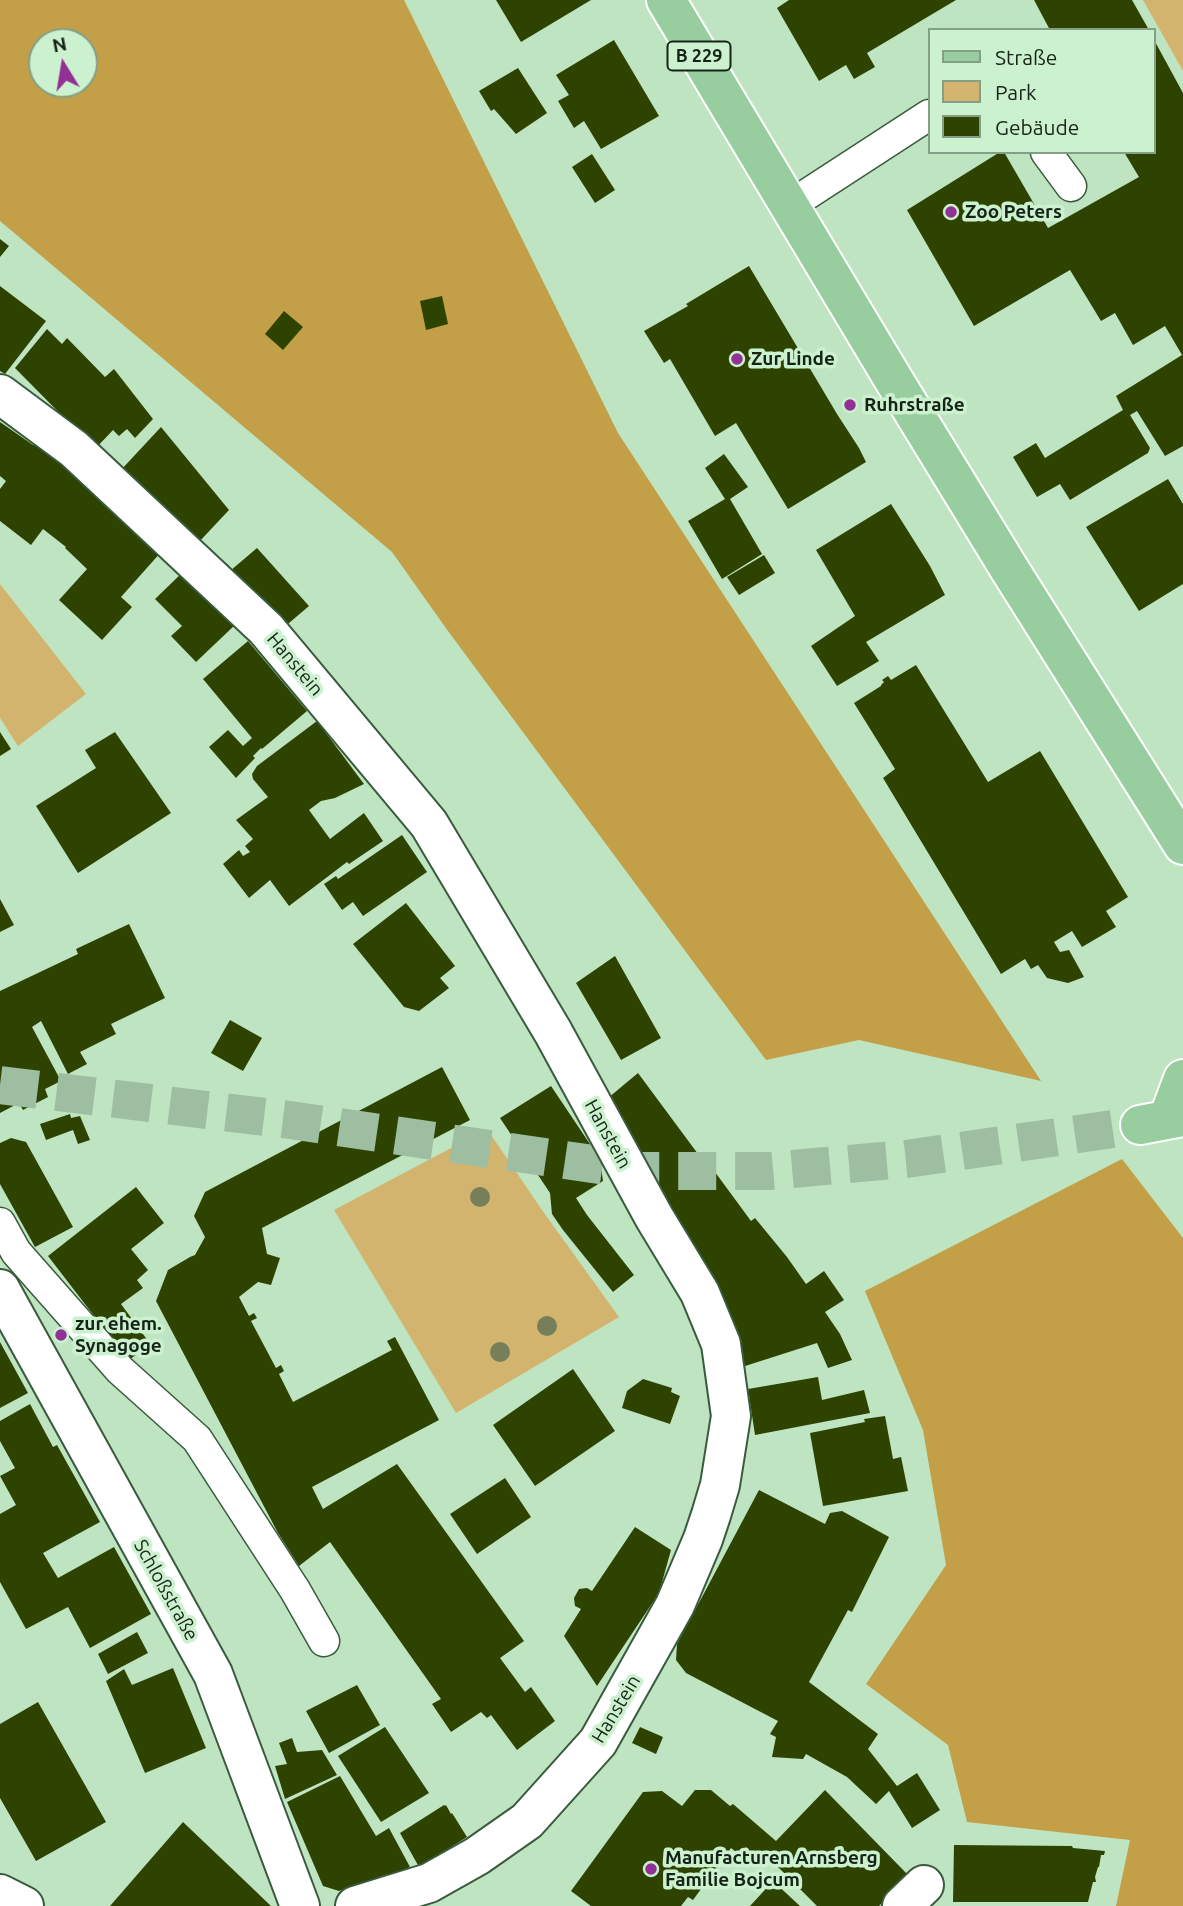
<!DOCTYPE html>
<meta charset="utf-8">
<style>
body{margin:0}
#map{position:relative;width:1183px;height:1906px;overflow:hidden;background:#bfe4c2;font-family:Ubuntu,sans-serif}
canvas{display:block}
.legend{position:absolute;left:928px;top:28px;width:228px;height:126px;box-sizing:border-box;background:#ccf1cf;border:2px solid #839f85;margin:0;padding:9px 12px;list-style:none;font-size:21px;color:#162417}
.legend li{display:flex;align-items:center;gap:14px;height:35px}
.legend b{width:35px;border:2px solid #839f85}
.north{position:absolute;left:28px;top:28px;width:70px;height:70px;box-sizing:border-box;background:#ccf1cf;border:2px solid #839f85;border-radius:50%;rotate:349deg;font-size:19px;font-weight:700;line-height:28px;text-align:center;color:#162417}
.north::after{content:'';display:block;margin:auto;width:24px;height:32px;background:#933096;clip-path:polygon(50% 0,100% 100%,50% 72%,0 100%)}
</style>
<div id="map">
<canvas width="1183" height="1906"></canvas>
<ul class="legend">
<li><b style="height:9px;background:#98cda0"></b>Straße</li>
<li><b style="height:19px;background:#d2b46f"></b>Park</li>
<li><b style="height:19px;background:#2e4300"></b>Gebäude</li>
</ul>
<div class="north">N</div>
</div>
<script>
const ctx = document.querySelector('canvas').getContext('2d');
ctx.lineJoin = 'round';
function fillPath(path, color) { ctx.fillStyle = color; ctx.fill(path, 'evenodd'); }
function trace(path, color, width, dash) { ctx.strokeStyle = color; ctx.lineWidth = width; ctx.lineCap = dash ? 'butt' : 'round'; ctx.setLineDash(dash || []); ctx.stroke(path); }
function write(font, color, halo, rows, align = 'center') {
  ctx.font = font + ' Ubuntu,sans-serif'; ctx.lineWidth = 7; ctx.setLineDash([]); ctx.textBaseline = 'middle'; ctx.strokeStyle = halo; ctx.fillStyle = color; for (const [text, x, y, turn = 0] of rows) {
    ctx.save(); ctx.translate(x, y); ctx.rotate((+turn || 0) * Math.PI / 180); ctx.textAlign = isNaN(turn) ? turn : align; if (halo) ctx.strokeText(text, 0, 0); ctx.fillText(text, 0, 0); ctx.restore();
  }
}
fillPath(new Path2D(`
 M1143,0H1183V71Z
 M0,584L86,694L18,746L0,718Z
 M487,1129L542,1210L619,1317L456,1413L334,1210Z`), '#d2b46f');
fillPath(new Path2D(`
 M0,0H404L618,433L1041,1081L859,1040L766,1060L448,631L392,552L0,221ZM42,42H84V84H42Z
 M1122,1159L1183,1238V1906H1116L1130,1840L967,1822L948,1745L866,1684L946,1565L923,1430L865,1291Z`), '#c39f48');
fillPath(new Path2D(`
 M496,0H591L521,42Z
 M789,0H956L867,53L875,67L854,79L846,65L819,81L777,8Z
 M1034,0H1132L1149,30H1050Z
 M1153,38L1183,93V446L1165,456L1137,411L1130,415L1150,448L1148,453L1070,500L1060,484L1037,497L1013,457L1036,443L1045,458L1123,410L1116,396L1182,355L1165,326L1133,345L1115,313L1101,321L1070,270L974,326L907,210L1000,152H1004L1048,228L1139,177L1124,152H1153Z
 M614,40L659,116L601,149L584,121L574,128L558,101L569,95L556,75Z
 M518,68L547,113L516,134L494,109L491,111L479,91Z
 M592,154L615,190L595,203L572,167Z
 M0,239L9,246L0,257Z
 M749,266L837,414L859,448L866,462L788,509L736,423L715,436L670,359L664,363L644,331L688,306L686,304Z
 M0,286L46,321L5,374L0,371Z
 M442,296L448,324L426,330L420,301Z
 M284,311L303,327L283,350L265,334Z
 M47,329L62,344L67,338L105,377L114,369L153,419L135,438L127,429L119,436L113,430L95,449L15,368Z
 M0,422L33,445L34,444L101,494L162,551L121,597L132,607L102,640L59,600L87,569L65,548L66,547L43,529L31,545L0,521V489L6,481L0,476Z
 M161,427L229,510L198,543L120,471Z
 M724,454L748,487L730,499L762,554L722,579L688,521L725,499L705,468Z
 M1168,479L1183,504V584L1139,611L1086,527Z
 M891,504L930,566L945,595L866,642L879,661L837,686L811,646L855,616L816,550Z
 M257,548L309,606L282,629L230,571Z
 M764,555L775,573L739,595L727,577Z
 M184,571L236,624L196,662L171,636L182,626L155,599Z
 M248,641L307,711L262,749L261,748L253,756L255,758L236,778L209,747L228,730L243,746L252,738L203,679Z
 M916,665L988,782L1040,751L1128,897L1106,911L1116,927L1082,947L1072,931L1054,942L1060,952L1069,950L1084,977L1068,983L1047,978L1038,965L1031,969L1025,959L1001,974L883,778L895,769L854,703L881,686V685L884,682L882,680L888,676L891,680Z
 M317,721L364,784L335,798L321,801L309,810L330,839L364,813L383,841L349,864L347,862L289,906L270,880L249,898L223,864L239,850L243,856L250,852L245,846L253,839L236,820L268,797L253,779L252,774L257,766Z
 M0,732L11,749L0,756Z
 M115,732L171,813L78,873L36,806L96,768L85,750Z
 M402,835L427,872L363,916L353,902L342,910L324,884L336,876L338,879Z
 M0,899L14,925L0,932Z
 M406,903L455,966L440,978L449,988L419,1011L404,1007L353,944Z
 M129,924L165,998L111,1024L116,1034L80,1052L87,1064L68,1074L41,1021L32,1027L61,1081L45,1089L48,1097L23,1110L19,1103L0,1113V991L78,954L76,949Z
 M615,956L661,1038L621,1060L576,983Z
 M230,1020L262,1038L243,1071L211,1053Z
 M442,1067L470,1120L262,1228L267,1254L280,1258L271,1285L258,1282L239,1297L249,1316L254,1313L257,1318L251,1321L276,1368L281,1365L284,1371L279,1374L293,1402L392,1350L387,1341L395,1337L439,1420L312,1487L323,1509L397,1464L524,1641L500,1658L525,1692L531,1687L555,1721L517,1750L491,1715L487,1718L481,1712L451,1732L432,1704L441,1699L330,1542L299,1566L278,1533L156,1301L168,1270L190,1257L195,1255L205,1237L194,1216L205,1192Z
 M638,1073L698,1154L701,1153L751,1221L755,1218L787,1257L806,1284L824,1271L844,1300L825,1312L840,1334L852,1360L828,1368L817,1343L742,1367L700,1257L657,1183L659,1180L608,1098Z
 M551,1086L600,1159L603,1181L576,1198L587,1215L634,1275L613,1292L563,1230L552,1214L550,1193L500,1118Z
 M70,1114L71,1118L80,1116L90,1140L78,1144L73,1130L46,1140L40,1124Z
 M11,1138L26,1142L73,1227L35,1247L0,1184V1143Z
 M136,1187L164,1223L131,1249L148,1270L137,1280L143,1288L121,1304L151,1345L130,1359L98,1321L48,1256Z
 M0,1342L28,1393L0,1408Z
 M573,1369L615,1431L535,1486L493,1425Z
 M818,1377L822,1400L864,1390L870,1413L755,1435L748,1389Z
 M643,1379L672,1388L671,1392L680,1396L670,1424L622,1408L627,1391Z
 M30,1404L53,1447L57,1445L100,1522L43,1553L58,1578L114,1547L151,1614L90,1648L68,1607L26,1629L0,1582V1514L16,1505L0,1476L15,1468L0,1441V1421Z
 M885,1416L893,1459L901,1457L908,1491L823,1506L810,1433L865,1422L864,1419Z
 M505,1478L531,1517L477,1554L450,1514Z
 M759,1490L825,1524L830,1513L842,1511L889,1537L852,1612L848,1610L809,1682L878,1734L868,1749L897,1786L917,1773L940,1810L912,1828L889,1791L876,1804L847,1777L806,1754L803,1759L772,1757L776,1737L770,1734L778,1721L686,1673L676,1660L677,1644Z
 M635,1527L671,1550L659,1593L597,1686L564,1636L581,1609L575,1606L574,1598L579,1589L587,1588L592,1591Z
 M137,1632L148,1653L108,1674L98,1654Z
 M173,1668L206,1748L145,1773L106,1681L124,1669L132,1685Z
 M357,1685L380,1725L329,1753L306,1711Z
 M38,1702L106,1822L36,1861L0,1798V1724Z
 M385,1727L429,1793L381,1822L338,1756Z
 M640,1727L663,1737L656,1754L632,1743Z
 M292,1738L297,1752L322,1750L337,1775L285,1799L275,1766L287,1764L279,1743Z
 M340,1776L376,1836L389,1828L410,1867L389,1876L388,1874L339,1891L323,1886L287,1802Z
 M695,1790H711L730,1806L733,1804L776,1841L825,1790L909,1876L879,1906H817L765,1854L754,1866L731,1848L693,1900L688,1897L681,1906H591L571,1891L643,1792L662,1791L682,1806Z
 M444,1805L445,1806L446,1805L451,1814L452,1813L467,1837L419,1867L400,1833Z
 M183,1822L246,1882L271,1906H110Z
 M954,1845L1072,1846L1073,1848L1105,1851L1104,1855H1101L1099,1867H1098L1095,1877L1096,1882H1093L1088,1902H953Z
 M773,1881L800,1906H750Z`), '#2e4300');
trace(new Path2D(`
 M0,1085L290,1120L641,1171H769L906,1159L1140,1125`), '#9dbea0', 38, [38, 19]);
const service = new Path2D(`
 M1046,152L1071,186
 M789,206L929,115
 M0,1223L16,1252L120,1370L197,1439L295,1590L324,1641`);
const minor = new Path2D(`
 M0,394L74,449L266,629L429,824L553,1032L654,1217L700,1293L721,1344L731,1416L720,1485L711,1515L703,1539L675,1605L598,1742L527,1821L477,1856L429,1883L355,1906
 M0,1289L213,1674L300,1906
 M0,1894L24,1906
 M902,1906L924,1885`);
const primary = new Path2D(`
 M666,0L895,382L1010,570L1183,845
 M1168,1119L1183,1079
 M1140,1125L1183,1117`);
trace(service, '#3a5a3d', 33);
trace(minor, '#3a5a3d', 42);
trace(primary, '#fff', 42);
trace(service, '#fff', 30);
trace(minor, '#fff', 38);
trace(primary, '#98cda0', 38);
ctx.fillStyle = '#777f5a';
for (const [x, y] of [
 [480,1197],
 [547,1326],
 [500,1352]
]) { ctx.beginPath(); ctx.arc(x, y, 10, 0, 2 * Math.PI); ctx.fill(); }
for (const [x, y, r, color] of [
 [951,212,7,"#933096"],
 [737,359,7,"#933096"],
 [850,405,7,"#933096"],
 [61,1335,7,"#933096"],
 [651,1869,7,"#933096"]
]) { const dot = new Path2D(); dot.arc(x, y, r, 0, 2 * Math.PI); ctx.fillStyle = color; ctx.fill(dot); trace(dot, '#ccf1cf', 2.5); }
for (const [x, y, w] of [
 [699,56,63]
]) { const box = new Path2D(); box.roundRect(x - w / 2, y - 14.5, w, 29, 5); ctx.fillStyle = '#ccf1cf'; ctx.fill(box); trace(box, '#162417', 2); }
write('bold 18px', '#162417', null, [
 ["B 229",699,56]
]);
write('bold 19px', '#162417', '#ccf1cf', [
 ["Zoo Peters",965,212],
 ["Zur Linde",751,359],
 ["Ruhrstraße",864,405],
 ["zur ehem.",75,1324],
 ["Synagoge",75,1346],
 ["Manufacturen Arnsberg",665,1858],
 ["Familie Bojcum",665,1880]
], 'left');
write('19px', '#162417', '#ccf1cf', [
 ["Hanstein",295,664,50],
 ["Hanstein",608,1134,61],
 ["Schloßstraße",166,1590,61],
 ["Hanstein",616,1709,-59]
]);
</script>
